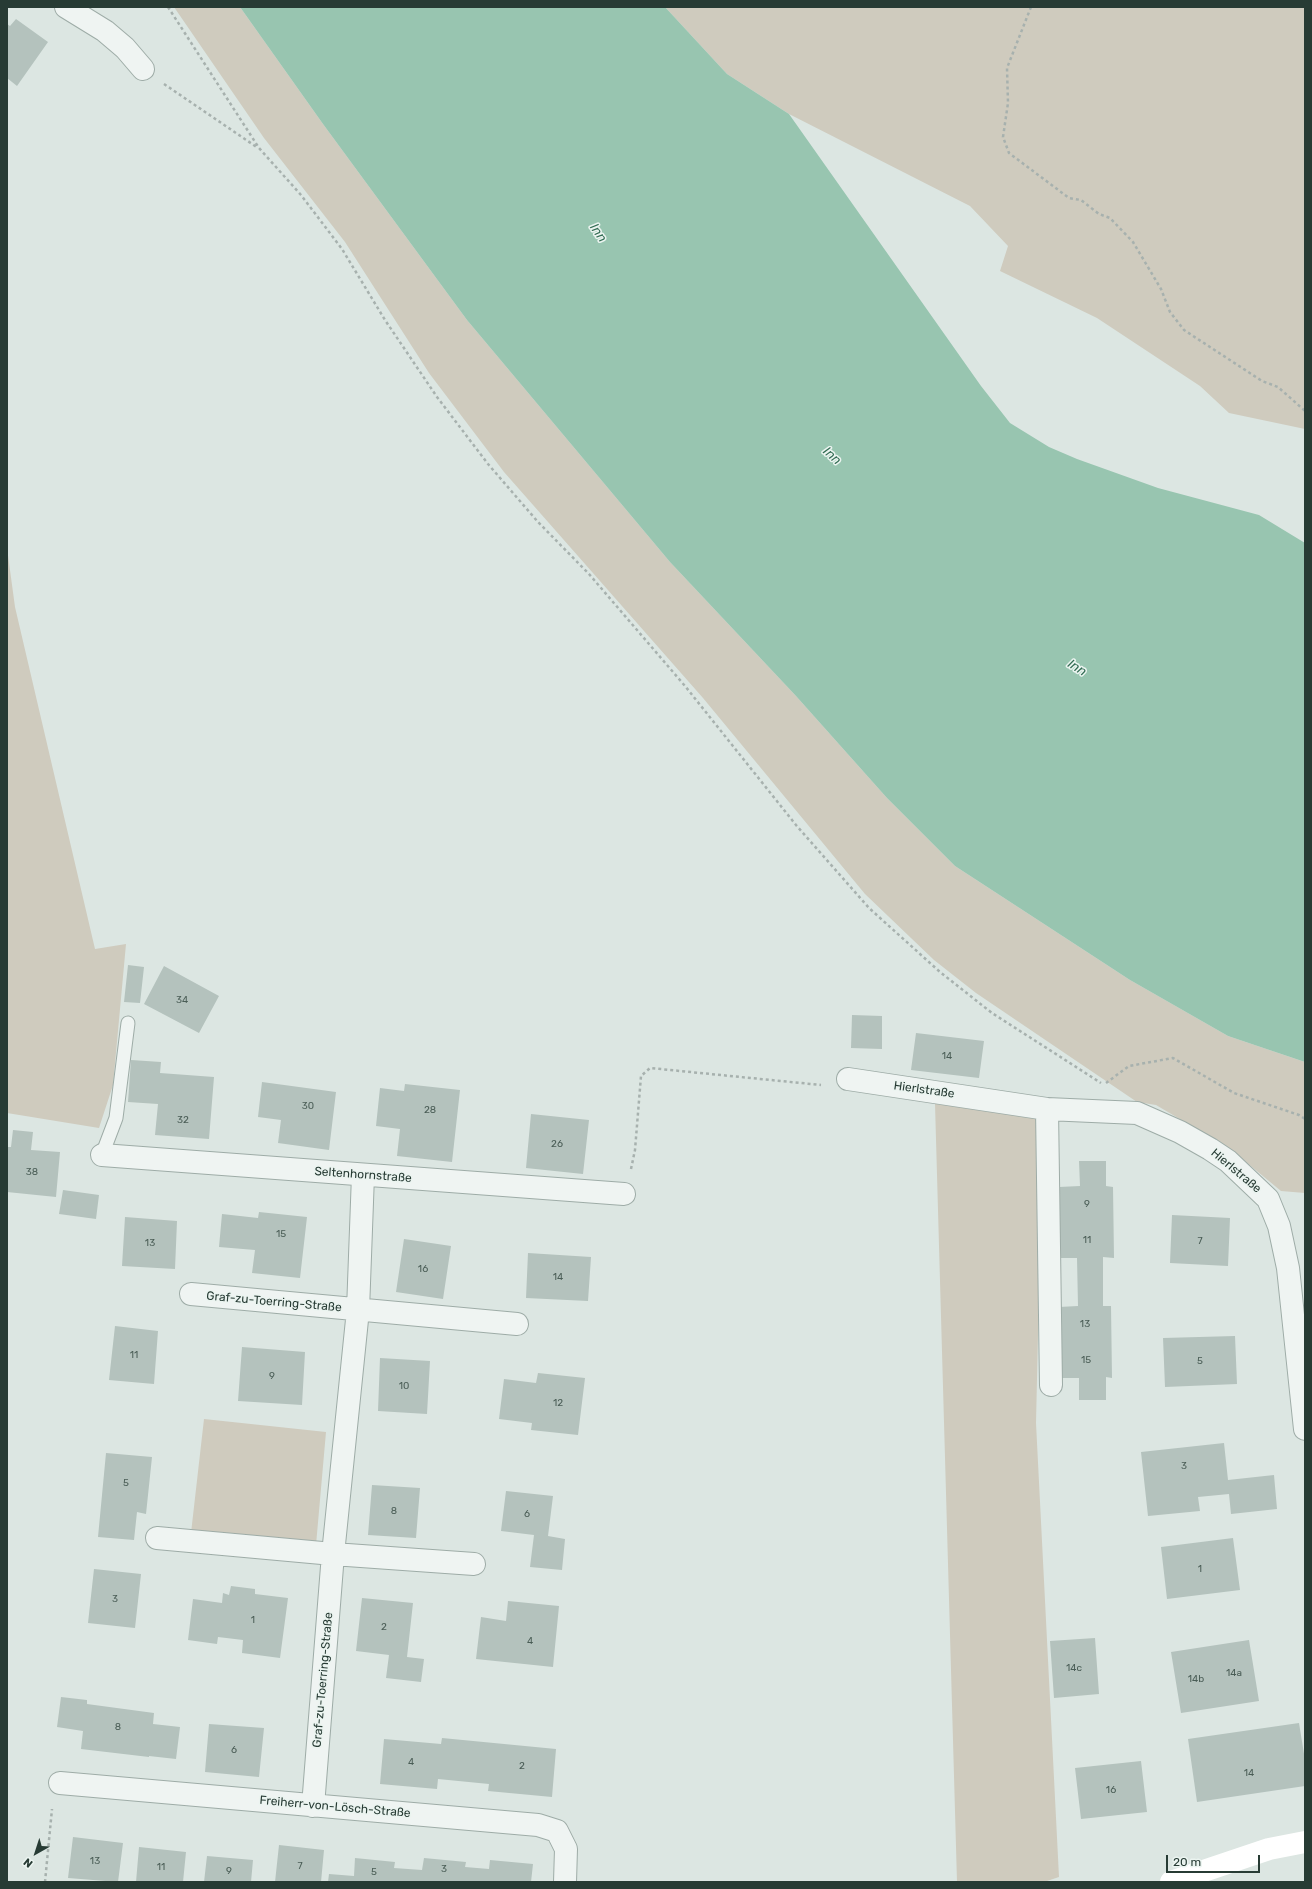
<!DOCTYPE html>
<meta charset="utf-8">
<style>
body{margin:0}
#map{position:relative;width:1312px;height:1889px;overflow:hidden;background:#dce6e2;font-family:Rubik,sans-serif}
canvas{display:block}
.frame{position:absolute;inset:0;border:8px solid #273b34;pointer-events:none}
.north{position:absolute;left:16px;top:1833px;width:40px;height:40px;-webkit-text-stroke:3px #ebf4f0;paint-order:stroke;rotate:219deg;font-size:11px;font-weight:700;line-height:16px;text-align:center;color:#273b34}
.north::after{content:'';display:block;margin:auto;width:14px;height:18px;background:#273b34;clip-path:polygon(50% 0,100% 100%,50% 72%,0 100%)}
.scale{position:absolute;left:1166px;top:1855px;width:94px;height:18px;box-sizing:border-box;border:2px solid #273b34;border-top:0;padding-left:5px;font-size:12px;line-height:14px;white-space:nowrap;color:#273b34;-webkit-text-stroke:3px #ebf4f0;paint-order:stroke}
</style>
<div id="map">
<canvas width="1312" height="1889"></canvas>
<div class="frame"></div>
<div class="north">N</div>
<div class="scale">20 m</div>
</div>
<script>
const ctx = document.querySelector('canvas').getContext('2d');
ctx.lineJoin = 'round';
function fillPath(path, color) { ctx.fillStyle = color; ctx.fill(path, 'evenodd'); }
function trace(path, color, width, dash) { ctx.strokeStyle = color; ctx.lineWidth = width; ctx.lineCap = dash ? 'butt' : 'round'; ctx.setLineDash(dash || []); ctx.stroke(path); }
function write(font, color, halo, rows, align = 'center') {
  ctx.font = font + ' Rubik,sans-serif'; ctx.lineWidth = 3; ctx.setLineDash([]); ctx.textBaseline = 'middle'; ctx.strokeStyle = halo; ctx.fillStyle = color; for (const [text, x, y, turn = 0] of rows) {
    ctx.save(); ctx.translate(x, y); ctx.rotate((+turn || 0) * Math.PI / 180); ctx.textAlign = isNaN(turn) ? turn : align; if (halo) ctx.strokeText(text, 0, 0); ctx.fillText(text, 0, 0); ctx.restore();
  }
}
fillPath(new Path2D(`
 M174,7H240L323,124L467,320L670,562L796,696L887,798L955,866L1130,980L1228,1036L1305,1062V1193L1281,1191L1229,1148L1156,1105L1137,1102L976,993L934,960L865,894L703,698L504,472L429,373L345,242L264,138Z
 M665,7H1305V429L1229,413L1200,386L1097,318L1000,271L1008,246L970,206L789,114L727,74Z
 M7,548L15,607L95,949L126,944L113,1085L99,1128L7,1113Z
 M935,1104L1043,1113L1036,1423L1059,1877L1044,1882H957Z
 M204,1419L326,1432L316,1545L191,1533Z`), '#cfcbbe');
fillPath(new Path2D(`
 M240,7H665L727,74L789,114L981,386L1010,423L1049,447L1077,459L1158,488L1259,515L1305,543V1062L1228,1036L1130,980L955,866L887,798L796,696L670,562L467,320L323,124Z`), '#98c5b0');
fillPath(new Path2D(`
 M16,19L48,42L17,86L7,78V24L10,26Z
 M128,965L144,967L140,1003L124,1002Z
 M164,966L219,996L199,1033L144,1004Z
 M852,1015L882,1016V1049L851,1048Z
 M916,1033L984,1041L979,1078L911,1070Z
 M131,1060L161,1062L160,1073L214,1077L209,1139L155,1135L158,1104L128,1102Z
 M262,1082L336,1092L329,1150L278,1143L281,1120L258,1117Z
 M405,1084L460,1090L452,1162L397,1156L400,1129L376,1126L380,1088L404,1091Z
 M531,1114L589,1120L583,1174L526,1168Z
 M13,1130L33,1132L31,1150L60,1152L56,1197L7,1192V1147H11Z
 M1079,1161H1106V1186L1113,1187L1114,1258L1103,1257V1306H1111L1112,1378L1106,1377V1400H1079V1378H1059V1307L1078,1306L1077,1258H1060L1059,1187L1080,1186Z
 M63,1190L99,1195L96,1219L59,1214Z
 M259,1212L307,1217L300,1278L252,1273L255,1250L219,1247L222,1214L258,1218Z
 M1172,1215L1230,1218L1228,1266L1170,1263Z
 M125,1217L177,1221L175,1269L122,1266Z
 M404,1239L451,1246L443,1299L396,1292Z
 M528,1253L591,1257L588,1301L526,1298Z
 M115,1326L158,1331L154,1384L109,1380Z
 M1235,1336L1237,1384L1165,1387L1163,1338Z
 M242,1347L305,1352L302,1405L238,1401Z
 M380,1358L430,1361L427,1414L378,1411Z
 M538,1373L585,1378L578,1435L531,1430L532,1423L499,1419L504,1379L536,1383Z
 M1224,1443L1228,1480L1274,1475L1277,1509L1231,1514L1229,1494L1198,1497L1200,1511L1148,1516L1141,1452Z
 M106,1453L152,1457L146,1514L137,1512L134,1540L98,1537Z
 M372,1485L420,1488L416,1538L368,1535Z
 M506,1491L553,1496L548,1536L565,1539L562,1570L530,1567L534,1535L501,1531Z
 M1233,1538L1240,1590L1167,1599L1161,1547Z
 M94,1569L141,1574L135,1628L88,1623Z
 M231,1586L255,1589V1594L288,1598L280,1658L242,1653L243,1640L218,1637L217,1644L188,1640L193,1599L222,1603L223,1593L229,1595Z
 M362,1598L413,1603L407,1657L424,1659L421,1682L386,1678L389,1655L356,1651Z
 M508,1601L559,1606L553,1667L476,1659L481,1617L506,1621Z
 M1095,1638L1099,1694L1054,1698L1050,1641Z
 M1249,1640L1259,1701L1181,1713L1171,1652Z
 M61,1697L87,1700V1704L154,1713L153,1724L180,1727L176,1759L149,1756V1757L81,1749L83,1731L57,1727Z
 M1299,1723L1305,1760V1786L1197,1802L1188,1739Z
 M209,1724L264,1728L259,1777L205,1772Z
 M442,1738L556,1749L552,1797L488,1791L489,1784L438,1779L437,1789L380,1784L384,1739L441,1744Z
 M1141,1761L1147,1812L1081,1819L1075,1768Z
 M73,1837L123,1843L118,1882L68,1878Z
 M279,1845L324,1850L321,1882H275Z
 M139,1847L186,1852L183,1882H136Z
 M207,1856L253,1860L251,1882H204Z
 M355,1858L395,1862L394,1868L422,1870L424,1858L466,1862L465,1867L489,1869L490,1860L533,1864L531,1882H328L329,1874L354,1876Z`), '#b4c2bd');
const lane = new Path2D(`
 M102,1155L116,1118L128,1023`);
const street = new Path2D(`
 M66,7L105,31L125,48L143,69
 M848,1079L1047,1109L1137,1113L1180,1132L1210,1149L1228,1161L1268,1199L1279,1226L1288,1268L1305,1429
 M1047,1109L1051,1385
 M102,1155L624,1194
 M191,1294L517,1324
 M157,1538L333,1554L474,1564
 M60,1783L538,1825L557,1831L566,1849L565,1882
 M313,1806L333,1554L358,1310L363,1175`);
trace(lane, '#9eaca7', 15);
trace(street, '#9eaca7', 24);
trace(new Path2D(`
 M168,7L259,148L301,195L342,249L385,320L437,397L488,464L538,522L589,574L685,686L796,825L869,908L940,972L992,1013L1101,1083
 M1031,7L1007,68L1008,103L1003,137L1009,153L1069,198L1081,200L1099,214L1110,218L1133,242L1161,289L1170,312L1184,330L1262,381L1278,387L1305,411
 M164,84L258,148
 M1106,1083L1129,1066L1173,1058L1234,1093L1299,1115L1305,1119
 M631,1169L635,1150L641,1076L650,1068L821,1085
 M45,1882L52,1809`), '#a7b1ae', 2.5, [3, 3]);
trace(lane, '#eff4f2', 13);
trace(street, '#eff4f2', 22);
trace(new Path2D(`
 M1171,1882L1269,1849L1305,1842`), '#fff', 22);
write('10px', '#4a5d56', null, [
 ["34",182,1000],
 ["14",947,1056],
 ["30",308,1106],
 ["28",430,1110],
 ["32",183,1120],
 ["26",557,1144],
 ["38",32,1172],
 ["9",1087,1204],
 ["15",281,1234],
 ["11",1087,1240],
 ["7",1200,1241],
 ["13",150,1243],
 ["16",423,1269],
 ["14",558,1277],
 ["13",1085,1324],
 ["11",134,1355],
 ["15",1086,1360],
 ["5",1200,1361],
 ["9",272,1376],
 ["10",404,1386],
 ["12",558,1403],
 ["3",1184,1466],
 ["5",126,1483],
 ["8",394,1511],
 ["6",527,1514],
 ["1",1200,1569],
 ["3",115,1599],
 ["1",253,1620],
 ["2",384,1627],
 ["4",530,1641],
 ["14c",1074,1668],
 ["14a",1234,1673],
 ["14b",1196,1679],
 ["8",118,1727],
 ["6",234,1750],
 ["4",411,1762],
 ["2",522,1766],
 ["14",1249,1773],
 ["16",1111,1790],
 ["13",95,1861],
 ["7",300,1866],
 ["11",161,1867],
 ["3",444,1869],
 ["9",229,1871],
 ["5",374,1872]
]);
write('12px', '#273b34', '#ebf4f0', [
 ["Hierlstraße",924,1090,8],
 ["Hierlstraße",1236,1171,40],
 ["Seltenhornstraße",363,1175,4],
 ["Graf-zu-Toerring-Straße",274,1302,5],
 ["Graf-zu-Toerring-Straße",323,1680,-85],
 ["Freiherr-von-Lösch-Straße",335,1807,5]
]);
write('italic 13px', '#336d54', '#ebf4f0', [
 ["Inn",598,233,56],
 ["Inn",832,456,42],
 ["Inn",1077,668,33]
]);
</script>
